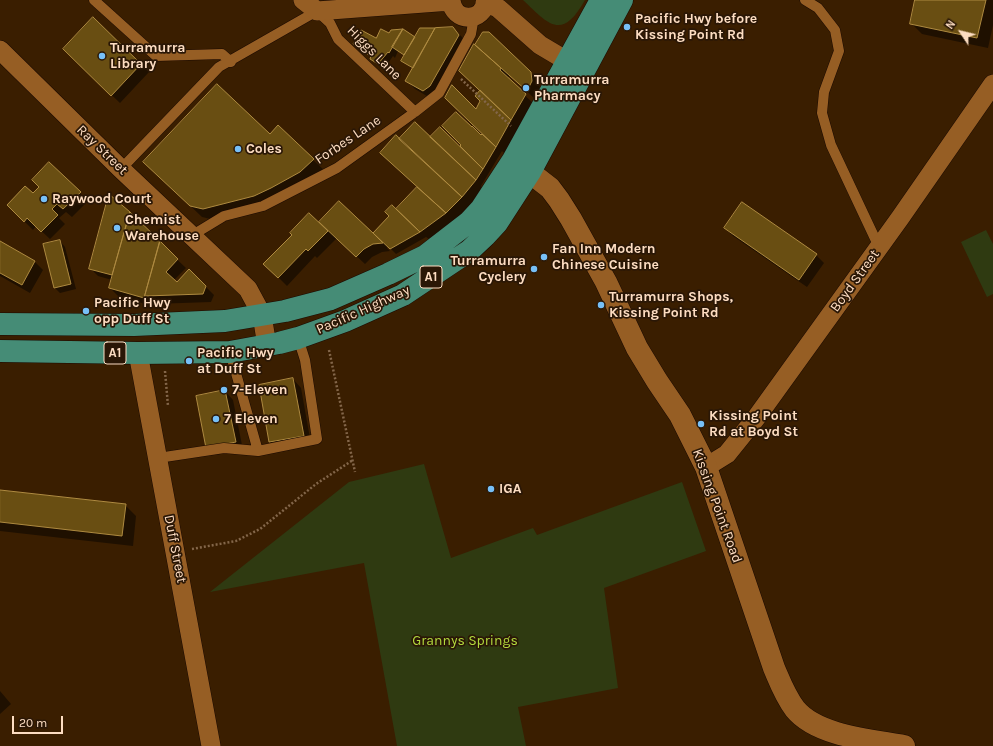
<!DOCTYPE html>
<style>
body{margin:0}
#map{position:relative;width:993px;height:746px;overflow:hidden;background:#3a1e00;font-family:Karla,sans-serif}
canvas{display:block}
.north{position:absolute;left:941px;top:12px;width:40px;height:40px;-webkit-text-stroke:3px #2a1706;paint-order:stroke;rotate:305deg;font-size:11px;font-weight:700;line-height:16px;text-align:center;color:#fdddc2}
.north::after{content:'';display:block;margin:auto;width:14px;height:18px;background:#fdddc2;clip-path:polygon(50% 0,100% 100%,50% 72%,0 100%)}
.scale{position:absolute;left:12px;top:716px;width:51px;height:18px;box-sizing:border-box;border:2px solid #fdddc2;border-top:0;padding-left:5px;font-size:12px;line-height:14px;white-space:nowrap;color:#fdddc2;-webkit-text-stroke:3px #2a1706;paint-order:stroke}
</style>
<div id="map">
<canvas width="993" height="746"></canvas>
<div class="north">N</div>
<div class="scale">20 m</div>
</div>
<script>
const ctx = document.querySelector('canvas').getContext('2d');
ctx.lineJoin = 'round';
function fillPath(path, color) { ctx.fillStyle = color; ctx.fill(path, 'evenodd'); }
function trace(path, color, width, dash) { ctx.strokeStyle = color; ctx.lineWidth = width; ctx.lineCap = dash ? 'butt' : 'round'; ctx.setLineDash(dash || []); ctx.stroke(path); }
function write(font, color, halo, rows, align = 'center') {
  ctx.font = font + ' Karla,sans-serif'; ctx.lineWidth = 3.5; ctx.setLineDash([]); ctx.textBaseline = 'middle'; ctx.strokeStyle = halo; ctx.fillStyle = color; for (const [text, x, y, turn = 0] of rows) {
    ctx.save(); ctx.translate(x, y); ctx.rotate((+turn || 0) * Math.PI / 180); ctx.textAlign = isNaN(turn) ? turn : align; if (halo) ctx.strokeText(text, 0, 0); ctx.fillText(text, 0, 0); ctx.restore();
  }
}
fillPath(new Path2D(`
 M523,0H585C562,41 549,25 523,0Z
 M986,230L993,244V294L987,297L961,242Z
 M424,464L451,558L533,528L537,535L682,482L706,551L604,588L618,688L518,707L526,746H397L364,563L210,592L349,482Z`), '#2f3a11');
fillPath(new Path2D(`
 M916,0H993V25L988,48L922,34L911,23Z
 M453,28L462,37L466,44L432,99L415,89L407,81L413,69L402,61L406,56L398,51L395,58L393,56L384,69L377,64L370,55L360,49L354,44L389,35L414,37Z
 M489,33L539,82L540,90L535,99L510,75L507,79L533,103L505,154L502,151L481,186L483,189L470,205L454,221L429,239L426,237L396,254L388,246L387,248L390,251L382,252L372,257L365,264L337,238L317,258L315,256L287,286L265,264L319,224L339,202L373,235L391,216L401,215L397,209L418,187L399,140L460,148L462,145L484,134L476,110L482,101L481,90Z
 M72,57L141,64L149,72L120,103Z
 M270,135L313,160L324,170L265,207L215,220L202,217L156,173Z
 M49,163L88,201L72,217L66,212L59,218L65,224L50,239L36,226L33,230L8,205L33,194L41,187Z
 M110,196L186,268L174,280L177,283L206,287L214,295L211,302L153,304L152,306L118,296L110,288L112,280L98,276L90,268Z
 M725,228L816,255L824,263L807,287L733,236Z
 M60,241L65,247L76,289L60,293L55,288L44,245Z
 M0,242L35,262L43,270L30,293L0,276Z
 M293,379L301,388L311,444L278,450L270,442Z
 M225,391L233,400L243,450L215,455L207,447Z
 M0,491L125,505L136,516L133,546L0,531Z
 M0,691L11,704L0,714Z`), '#0007');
const building = new Path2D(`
 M915,0H986L977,38L910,24Z
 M93,17L141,64L111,96L63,49Z
 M453,27L459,35L430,86L423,91L405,81L435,28Z
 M420,28H435L413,68L401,61Z
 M381,29L389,33L391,30L403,29L389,53L388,52L378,64L370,59L371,56L367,54V53L353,44L361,30L376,38Z
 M403,29L415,37L404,55L392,47Z
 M483,32H489L531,72L532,81L527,91L475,45Z
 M474,44L501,68L500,70L526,94L511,120L459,71Z
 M217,84L270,134L278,125L314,159L300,172L271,188L254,196L203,209L190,206L143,162Z
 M452,85L476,109L480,101L475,96L480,90L511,120L496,147L445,98Z
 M456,112L472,127V126L481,135L482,134L496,147L483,169L460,146L461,145L442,126Z
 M415,122L476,180L462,197L399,139Z
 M440,127L483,169L476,180L430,137Z
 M396,135L462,197L446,213L380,153Z
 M49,162L81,192L63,209L57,204L52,209L58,215L41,232L27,218L24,222L7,205L25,186L33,193L39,187L32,180Z
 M417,187L446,213L420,232L396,209Z
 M109,194L130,212L112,275L89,269Z
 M339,201L373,233L383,243L373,244L364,249L356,257L319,222Z
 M742,202L817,254L799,280L724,228Z
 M392,205L420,232L390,249L373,233L389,216L385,212Z
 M130,212L160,241L144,298L109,288Z
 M309,213L328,231L308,251L306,249L278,278L263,264L292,235L290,233Z
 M60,240L71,284L54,288L43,244Z
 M0,241L35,261L22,285L0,273Z
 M160,241L178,259L166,272L177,282L189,269L206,286L203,294L145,296Z
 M293,378L304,436L269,442L259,385Z
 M225,390L236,442L206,448L196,396Z
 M0,490L126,504L122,536L0,522Z`);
fillPath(building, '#694e12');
trace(building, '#ae8a40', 1);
const service = new Path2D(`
 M94,0L156,56L222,54L231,62
 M805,0L818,8L835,30L839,51L824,92L822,113L831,145L879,247
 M121,169L219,67L317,11L330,23L338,39L415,112
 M191,236L224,216L263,206L337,168L415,112L439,93L471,34L474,17
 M230,352L258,451
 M158,458L224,448L258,451L317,439L305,360L298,338`);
const minor = new Path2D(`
 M303,0L317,11L451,1
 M451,0C453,23 484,23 486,0
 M485,3L498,8L540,45L567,61
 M0,50L121,169L248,289L262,315L267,346
 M138,353L211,746
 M706,467L727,454L756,418L900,218L993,84`);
const secondary = new Path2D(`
 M514,160L550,188L559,200L571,219L606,282L637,348L657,381L680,415L706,467L774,668C780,682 785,696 795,709C817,736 871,740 904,746`);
const trunk = new Path2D(`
 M0,324L134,325L225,321L285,311L331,299L388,274L425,256L469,222L481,209L513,160L601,0
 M0,351L138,353L230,352L279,343L298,338L345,321L403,295L469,251L485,236L497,223L530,172L622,0`);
trace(service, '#1b0a00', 11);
trace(minor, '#1b0a00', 20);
trace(secondary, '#1b0a00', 23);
trace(trunk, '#1b0a00', 23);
trace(new Path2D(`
 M461,79L511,126
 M329,350L355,472
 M165,371L168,406
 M192,549L236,541L260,529L316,484L353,460`), '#836649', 2.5, [2, 2]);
trace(service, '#965e24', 10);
trace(minor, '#965e24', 19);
trace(secondary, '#965e24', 22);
trace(trunk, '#458c76', 22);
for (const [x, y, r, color] of [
 [627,27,4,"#77c0f7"],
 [102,56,4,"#77c0f7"],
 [526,88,4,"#77c0f7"],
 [238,149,4,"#77c0f7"],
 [44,199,4,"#77c0f7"],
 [117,228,4,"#77c0f7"],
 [544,257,4,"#77c0f7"],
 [534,269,4,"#77c0f7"],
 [601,305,4,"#77c0f7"],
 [86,311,4,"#77c0f7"],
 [189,361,4,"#77c0f7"],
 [224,390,4,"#77c0f7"],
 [216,419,4,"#77c0f7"],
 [701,424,4,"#77c0f7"],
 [491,489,4,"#77c0f7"]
]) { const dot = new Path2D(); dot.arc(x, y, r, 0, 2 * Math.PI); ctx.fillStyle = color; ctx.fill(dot); trace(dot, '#2a1706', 1.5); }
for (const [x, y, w] of [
 [431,277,22],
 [115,353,22]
]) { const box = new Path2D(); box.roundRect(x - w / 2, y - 11, w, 22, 3); ctx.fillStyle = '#2a1706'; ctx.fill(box); trace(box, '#fdddc2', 1); }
write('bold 13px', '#fdddc2', null, [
 ["A1",431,277],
 ["A1",115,353]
]);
write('bold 14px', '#fdddc2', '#2a1706', [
 ["Pacific Hwy before",635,19],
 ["Kissing Point Rd",635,35],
 ["Turramurra",110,48],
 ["Library",110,64],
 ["Turramurra",534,80],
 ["Pharmacy",534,96],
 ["Coles",246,149],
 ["Raywood Court",52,199],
 ["Chemist",125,220],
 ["Warehouse",125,236],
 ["Fan Inn Modern",552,249],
 ["Chinese Cuisine",552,265],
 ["Turramurra",526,261,"right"],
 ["Cyclery",526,277,"right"],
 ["Turramurra Shops,",609,297],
 ["Kissing Point Rd",609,313],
 ["Pacific Hwy",94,303],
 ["opp Duff St",94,319],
 ["Pacific Hwy",197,353],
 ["at Duff St",197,369],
 ["7-Eleven",232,390],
 ["Kissing Point",709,416],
 ["Rd at Boyd St",709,432],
 ["7 Eleven",224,419],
 ["IGA",499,489]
], 'left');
write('14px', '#fdddc2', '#2a1706', [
 ["Higgs Lane",374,53,45],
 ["Forbes Lane",348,140,-34],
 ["Ray Street",102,150,44],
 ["Boyd Street",855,281,-54],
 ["Pacific Highway",363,310,-24],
 ["Kissing Point Road",717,506,70],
 ["Duff Street",175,549,79]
]);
write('14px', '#b2d93d', '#2a1706', [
 ["Grannys Springs",465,641]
]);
</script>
